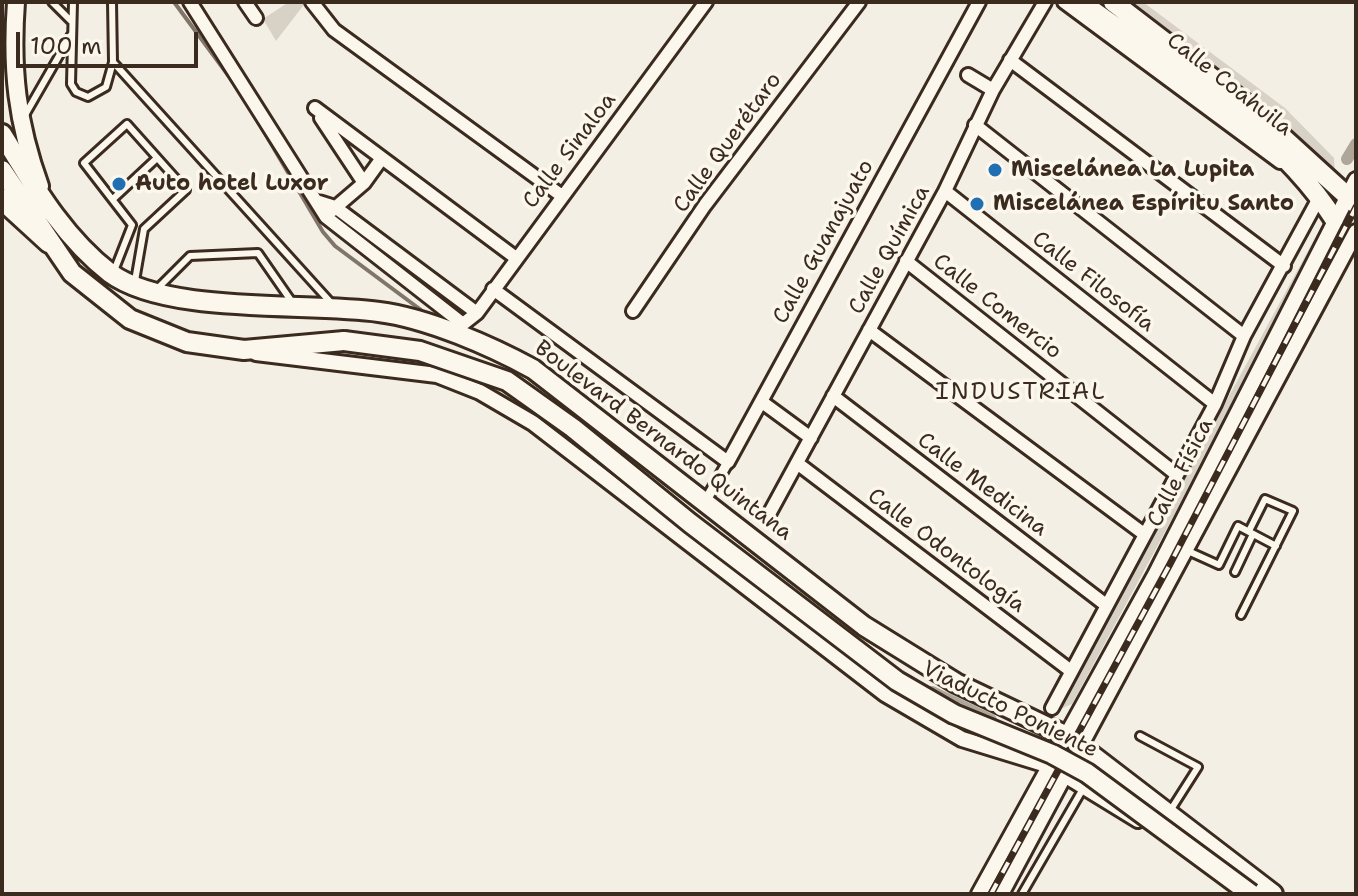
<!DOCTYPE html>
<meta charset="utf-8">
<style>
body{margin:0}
#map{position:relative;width:1358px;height:896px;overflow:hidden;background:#f3efe4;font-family:"Shantell Sans",sans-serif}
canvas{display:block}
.frame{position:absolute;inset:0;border:4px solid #3b2a1e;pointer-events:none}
.scale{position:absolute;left:16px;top:32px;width:182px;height:36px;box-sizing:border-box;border:4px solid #3b2a1e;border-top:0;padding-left:10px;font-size:24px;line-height:28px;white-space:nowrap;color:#3b2a1e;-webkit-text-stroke:6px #fbf7ec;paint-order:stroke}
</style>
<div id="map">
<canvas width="1358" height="896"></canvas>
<div class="frame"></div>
<div class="scale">100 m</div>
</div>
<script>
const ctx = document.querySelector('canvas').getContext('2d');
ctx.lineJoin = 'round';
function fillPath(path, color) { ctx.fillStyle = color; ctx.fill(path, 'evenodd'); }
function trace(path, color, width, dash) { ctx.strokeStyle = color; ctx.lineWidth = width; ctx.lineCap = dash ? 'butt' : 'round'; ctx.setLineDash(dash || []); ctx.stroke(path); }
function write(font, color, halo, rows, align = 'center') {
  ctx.font = font + ' "Shantell Sans",sans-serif'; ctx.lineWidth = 7; ctx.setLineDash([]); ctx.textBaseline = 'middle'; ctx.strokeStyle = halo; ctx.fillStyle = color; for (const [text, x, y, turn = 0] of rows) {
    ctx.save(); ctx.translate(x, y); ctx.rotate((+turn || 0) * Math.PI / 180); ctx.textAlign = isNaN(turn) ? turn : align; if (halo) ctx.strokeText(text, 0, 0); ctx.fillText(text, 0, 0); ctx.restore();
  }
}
fillPath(new Path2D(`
 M289,2H306L276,41L263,19Z
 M1092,2H1143L1285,108L1334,158L1336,196L1356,213V223L1334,206L1326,234L1072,704L1058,710L1333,205Z`), '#d8d1c6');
trace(new Path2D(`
 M174,2L239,90
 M250,108L323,232L335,246L421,310`), '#817468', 4);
trace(new Path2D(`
 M1347,159L1356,144
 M932,692L991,720`), '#afa69a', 12);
const service = new Path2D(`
 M52,2L71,21
 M73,2L71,84L76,92L88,97L106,87L113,62L112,2
 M113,62L333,305
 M25,115L71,35
 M113,199L157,158
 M114,271L132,225L84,163L127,124L186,190L144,229L135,281
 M156,290L190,256L258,253L292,302
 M1188,551L1219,565L1238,526L1276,546
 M1235,572L1253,534
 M1241,615L1293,511L1265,499L1249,531
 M1140,736L1198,767L1170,811
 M1022,894L1084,787`);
const pedestrian = new Path2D(`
 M705,502L728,462`);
const minor = new Path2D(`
 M190,2L326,217L463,324L477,313L706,2
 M245,2L256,18
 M312,2L334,30L562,196
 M1064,2L1280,162
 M1010,60L1284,266
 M968,75L993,90
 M315,108L516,258
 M321,118L364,183
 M975,125L1244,336
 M945,191L1215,404
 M316,201L335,207L477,313
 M329,213L364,183L382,158
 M906,261L1176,474
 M493,289L728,462L979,2
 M633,311L705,205L859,2
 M869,330L1144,534
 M833,396L1106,605
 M762,402L811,438
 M797,463L1071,671
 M768,516L945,191L993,90L1045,2
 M1052,708L1215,404L1244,336L1319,198`);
const tertiary = new Path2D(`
 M256,353L437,375L480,392L533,423L885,694L962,739L1050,766L1138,820
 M979,894L1155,575L1356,180
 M1001,894L1356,232`);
const secondary = new Path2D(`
 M16,2C11,69 17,123 40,186`);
const primary = new Path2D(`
 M1081,2C1168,66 1275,127 1334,219
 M1113,2L1246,104L1356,204
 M2,134C33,184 62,236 110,273C167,315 308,302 379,312C427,318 491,346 533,369L864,626L956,683L1067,736L1273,894
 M2,170L72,273L130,319L187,342L244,350L344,341`);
const trunk = new Path2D(`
 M2,199L49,242`);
trace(service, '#3b2a1e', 12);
trace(pedestrian, '#3b2a1e', 15);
trace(minor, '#3b2a1e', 18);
trace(tertiary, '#3b2a1e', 20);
trace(secondary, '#3b2a1e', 22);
trace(primary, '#3b2a1e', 24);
trace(trunk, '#3b2a1e', 26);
trace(service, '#fbf7ec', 6);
trace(pedestrian, '#fbf7ec', 9);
trace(minor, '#fbf7ec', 12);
trace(tertiary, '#fbf7ec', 14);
trace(secondary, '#fbf7ec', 16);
trace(primary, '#fbf7ec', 18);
trace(trunk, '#fbf7ec', 20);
const rail = new Path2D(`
 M991,894L1170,564L1356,207`);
trace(rail, '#3b2a1e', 7);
trace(rail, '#fbf7ec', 4, [12]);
const primaryBridge = new Path2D(`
 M344,341L420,351L507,381L573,428L690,523L897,681L954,714L1052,754L1087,773L1251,894`);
trace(primaryBridge, '#3b2a1e', 24, []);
trace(primaryBridge, '#fbf7ec', 18);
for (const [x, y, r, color] of [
 [995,170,8,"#1f6fb2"],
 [119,184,8,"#1f6fb2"],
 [977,204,8,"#1f6fb2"]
]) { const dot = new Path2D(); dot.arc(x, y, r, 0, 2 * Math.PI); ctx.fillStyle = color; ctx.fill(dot); trace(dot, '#fbf7ec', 3); }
write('22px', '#3b2a1e', '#fbf7ec', [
 ["Calle Coahuila",1229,85,38],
 ["Calle Querétaro",728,143,-54],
 ["Calle Sinaloa",570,151,-53],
 ["Calle Guanajuato",824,242,-61],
 ["Calle Química",890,250,-61],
 ["Calle Filosofía",1093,282,38],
 ["Calle Comercio",997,307,38],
 ["Boulevard Bernardo Quintana",663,441,37],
 ["Calle Física",1181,473,-63],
 ["Calle Medicina",982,485,37],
 ["Calle Odontología",946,551,37],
 ["Viaducto Poniente",1010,710,26]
]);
write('bold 22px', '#3b2a1e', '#fbf7ec', [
 ["Miscelánea La Lupita",1011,170],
 ["Auto hotel Luxor",135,184],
 ["Miscelánea Espíritu Santo",993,204]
], 'left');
ctx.letterSpacing = '2px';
write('24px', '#3b2a1e', '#fbf7ec', [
 ["INDUSTRIAL",1021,393]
]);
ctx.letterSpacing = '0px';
</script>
